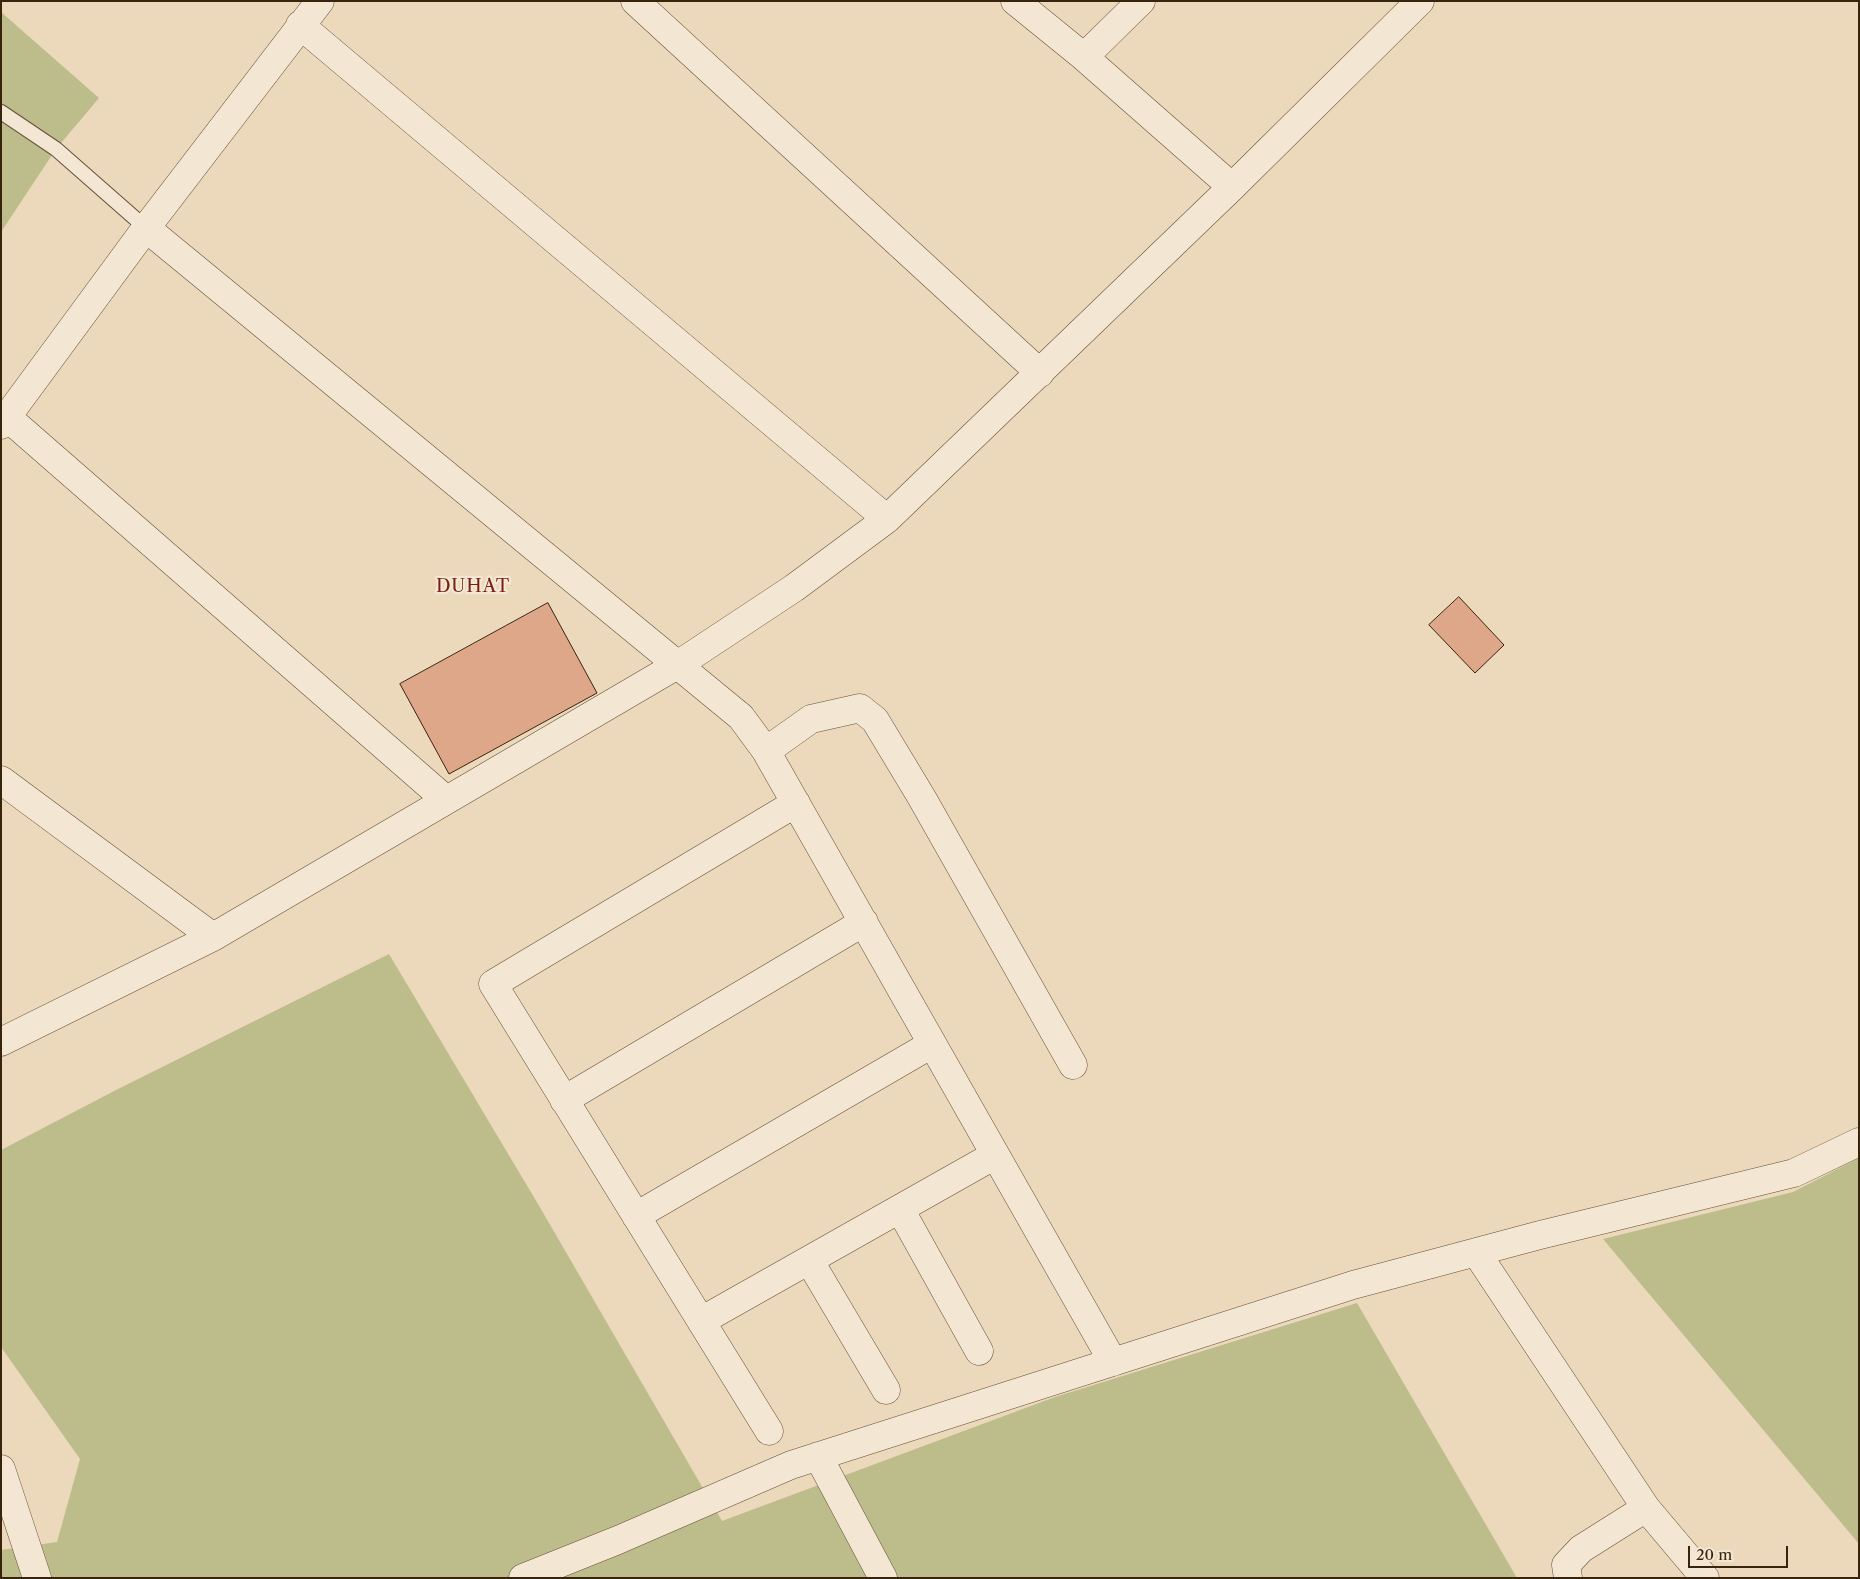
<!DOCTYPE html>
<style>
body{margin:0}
#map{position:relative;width:1860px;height:1579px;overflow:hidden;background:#ecd8bb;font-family:"Libre Caslon Text",serif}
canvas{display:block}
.frame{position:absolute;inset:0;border:2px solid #38230c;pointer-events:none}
.scale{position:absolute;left:1688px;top:1546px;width:100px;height:22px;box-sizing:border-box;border:2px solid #38230c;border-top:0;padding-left:6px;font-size:15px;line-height:18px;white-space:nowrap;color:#38230c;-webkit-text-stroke:4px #f3e6d3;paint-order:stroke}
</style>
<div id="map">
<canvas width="1860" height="1579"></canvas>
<div class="frame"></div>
<div class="scale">20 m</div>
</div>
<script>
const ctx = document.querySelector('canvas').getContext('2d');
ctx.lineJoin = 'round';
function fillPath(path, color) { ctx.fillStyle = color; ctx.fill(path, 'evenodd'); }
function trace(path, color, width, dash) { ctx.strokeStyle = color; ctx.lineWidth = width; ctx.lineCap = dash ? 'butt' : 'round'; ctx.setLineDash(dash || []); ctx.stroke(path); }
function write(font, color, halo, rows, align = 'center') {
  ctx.font = font + ' "Libre Caslon Text",serif'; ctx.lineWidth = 4.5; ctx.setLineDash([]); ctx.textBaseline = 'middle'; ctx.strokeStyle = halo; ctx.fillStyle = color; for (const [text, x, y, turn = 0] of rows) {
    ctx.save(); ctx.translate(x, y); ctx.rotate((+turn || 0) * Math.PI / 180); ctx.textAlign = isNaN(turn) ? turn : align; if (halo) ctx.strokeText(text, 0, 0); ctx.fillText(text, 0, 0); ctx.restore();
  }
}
fillPath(new Path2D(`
 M1,12L99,98L56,149L1,232Z
 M389,954L538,1204L722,1521L1055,1397L1357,1303L1517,1578H1V1550L57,1542L80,1459L1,1347V1150L116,1090Z
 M1859,1158V1544L1603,1239L1793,1192Z`), '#bdbd8c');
const building = new Path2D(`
 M1459,597L1504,645L1475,673L1429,625Z
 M548,603L597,693L449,774L400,684Z`);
fillPath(building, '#dea78a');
trace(building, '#38230c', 1);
const service = new Path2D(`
 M1,112L56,149L146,228`);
const minor = new Path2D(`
 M635,1L1040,373
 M1015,1L1084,57L1232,187
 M300,25L887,519
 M1084,57L1141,1
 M146,228L741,717L766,751L811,719L860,708L875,720L922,798L1073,1065
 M7,417L445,799
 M1,425L146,228L320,1
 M766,751L1113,1362
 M1,780L213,937
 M1,1042L213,937L679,664L794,588L887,519L1232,187L1420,1
 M564,1100L864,922
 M900,1209L979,1351
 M636,1216L932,1044
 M1476,1252L1646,1508L1705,1578
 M809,1260L886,1390
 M701,1321L995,1155
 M769,1431L493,984L796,803
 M818,1456L883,1578
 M1,1469L37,1578
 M523,1578L618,1540L791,1465L1353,1285L1540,1235L1794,1173L1859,1142
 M1568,1578L1566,1565L1581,1549L1646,1508`);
trace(service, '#655038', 16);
trace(minor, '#655038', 29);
trace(service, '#f3e6d3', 14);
trace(minor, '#f3e6d3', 28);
ctx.letterSpacing = '1px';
write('18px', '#7a1f14', '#f3e6d3', [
 ["DUHAT",473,587]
]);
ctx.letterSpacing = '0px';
</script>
